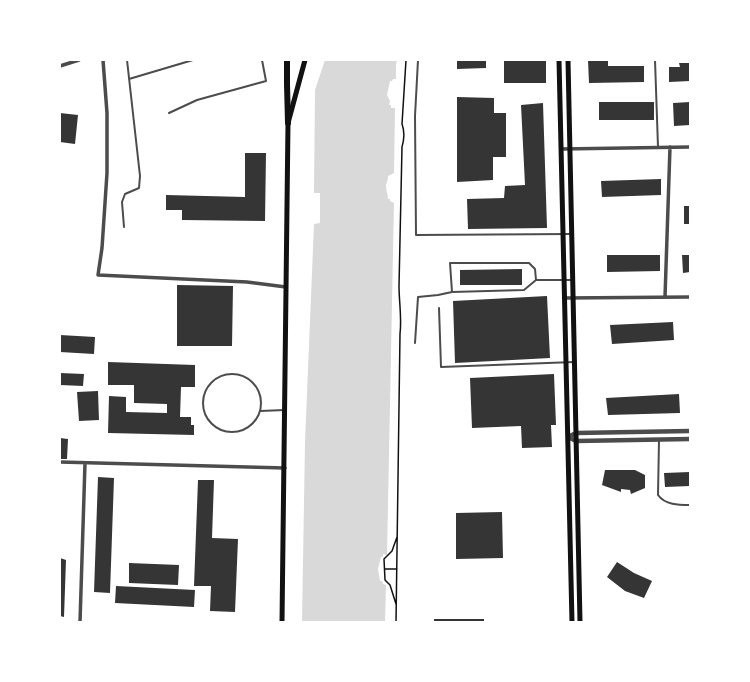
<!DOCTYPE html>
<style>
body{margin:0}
#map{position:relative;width:750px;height:682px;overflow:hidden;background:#fff;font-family:Rubik,sans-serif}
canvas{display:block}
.frame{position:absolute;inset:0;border:61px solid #fff;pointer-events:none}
</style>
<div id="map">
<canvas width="750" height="682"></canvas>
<div class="frame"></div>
</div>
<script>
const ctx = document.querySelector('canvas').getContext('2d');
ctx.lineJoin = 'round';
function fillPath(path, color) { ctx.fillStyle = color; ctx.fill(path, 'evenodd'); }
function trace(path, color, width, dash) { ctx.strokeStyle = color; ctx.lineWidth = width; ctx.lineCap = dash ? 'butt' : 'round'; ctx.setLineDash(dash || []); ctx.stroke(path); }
fillPath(new Path2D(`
 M325,60H397L396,65V79H393L392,81H390L387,95L390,101L389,105H391V108H395L394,173L388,176C388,180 387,181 386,186C386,191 388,194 388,199H390V201L394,203L387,555L383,554V556L381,557L378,569L380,581H382L383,584L386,585L385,622H302L305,442L314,224L320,223V193H314L315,90Z`), '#d9d9d9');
fillPath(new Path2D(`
 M457,60H486V68L457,69Z
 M504,60H546V83H504Z
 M588,60H608V66H644V82L589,83Z
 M679,63H690V81L669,82V67H680Z
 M457,97L494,98V113H506V157H493V180L457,182Z
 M599,102H654V120H599Z
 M690,102V125L674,126L673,103Z
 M543,103L547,228L468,229L467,199L504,198L505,186L525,185L521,105Z
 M60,113L78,115L75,144L60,142Z
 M245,153H266L265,221L182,220V210H166V195L245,197Z
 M661,179V195L602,197L601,181Z
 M684,206H690V224H684Z
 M607,255H660V271L607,272Z
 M682,255H690V272L683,273Z
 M522,269V285H460V270Z
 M177,285L233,286L232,346H177Z
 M547,296L550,358L455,363L453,301Z
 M673,322L674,340L612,344L610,325Z
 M60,335L95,337L94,354L60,352Z
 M108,362L195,365V387H181L180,417H191V425H194V435L108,433L109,396L126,397V412L167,413V404L134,403V385H108Z
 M60,373L84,374L83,386L60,385Z
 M554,374L556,425H551L552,447L522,448L521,426L472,428L470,378Z
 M98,391L99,420L79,421L77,392Z
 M679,394L680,413L608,415L606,398Z
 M60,438L68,439L67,459H60Z
 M605,470H635L645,475V488L631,494L630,490L621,489V492L602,485Z
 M690,472V486L665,487L664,473Z
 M98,477L114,478L110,593L94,592Z
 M198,480H214L212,538L238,539L235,612L210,611L211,586H194Z
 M502,512L503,558L456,559V513Z
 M60,558L66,560L64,617L60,616Z
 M617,562L634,573L652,581L644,598L625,591L607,577Z
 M129,563L179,565L178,585L129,583Z
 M116,586L195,590L194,607L115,603Z
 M434,619H484V622H434Z`), '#353535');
trace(new Path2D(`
 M385,569H397
 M396,604L390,585L385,580L384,559L392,551L397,537
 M396,622L400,334C402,318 399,302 399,286L402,147C404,140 405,132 402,124L406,60`), '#111', 1.5);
trace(new Path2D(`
 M418,60L415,116L416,235L571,234
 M655,60L658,147
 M129,79L193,60
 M169,113L197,100L266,81L262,60
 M124,227L122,202L125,194L139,188L140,176L127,60
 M452,292L450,263H529L535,269L536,280
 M439,308L441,367L574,362
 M415,343L418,297L438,295L452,292L524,290L536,280H571
 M203 403a29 29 0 1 1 58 0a29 29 0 1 1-58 0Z
 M260,411L285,410
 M659,440L658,495C665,505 679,505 690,505`), '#4c4c4c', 2);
trace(new Path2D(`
 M103,60L107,113V173L102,248L98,275L247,282L286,287
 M60,66L79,60
 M561,149L690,147
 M665,297L670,147
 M564,298L690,297
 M60,462L285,468
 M80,622L85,463`), '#4c4c4c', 3.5);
trace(new Path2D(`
 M568,437L576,433L690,431
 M568,437L576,441L690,439`), '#4c4c4c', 4.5);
trace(new Path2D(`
 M559,60L572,622
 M568,60L580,622
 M282,622L288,123L305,60`), '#111', 5);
trace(new Path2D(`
 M287,60V84L288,123`), '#111', 6);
</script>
